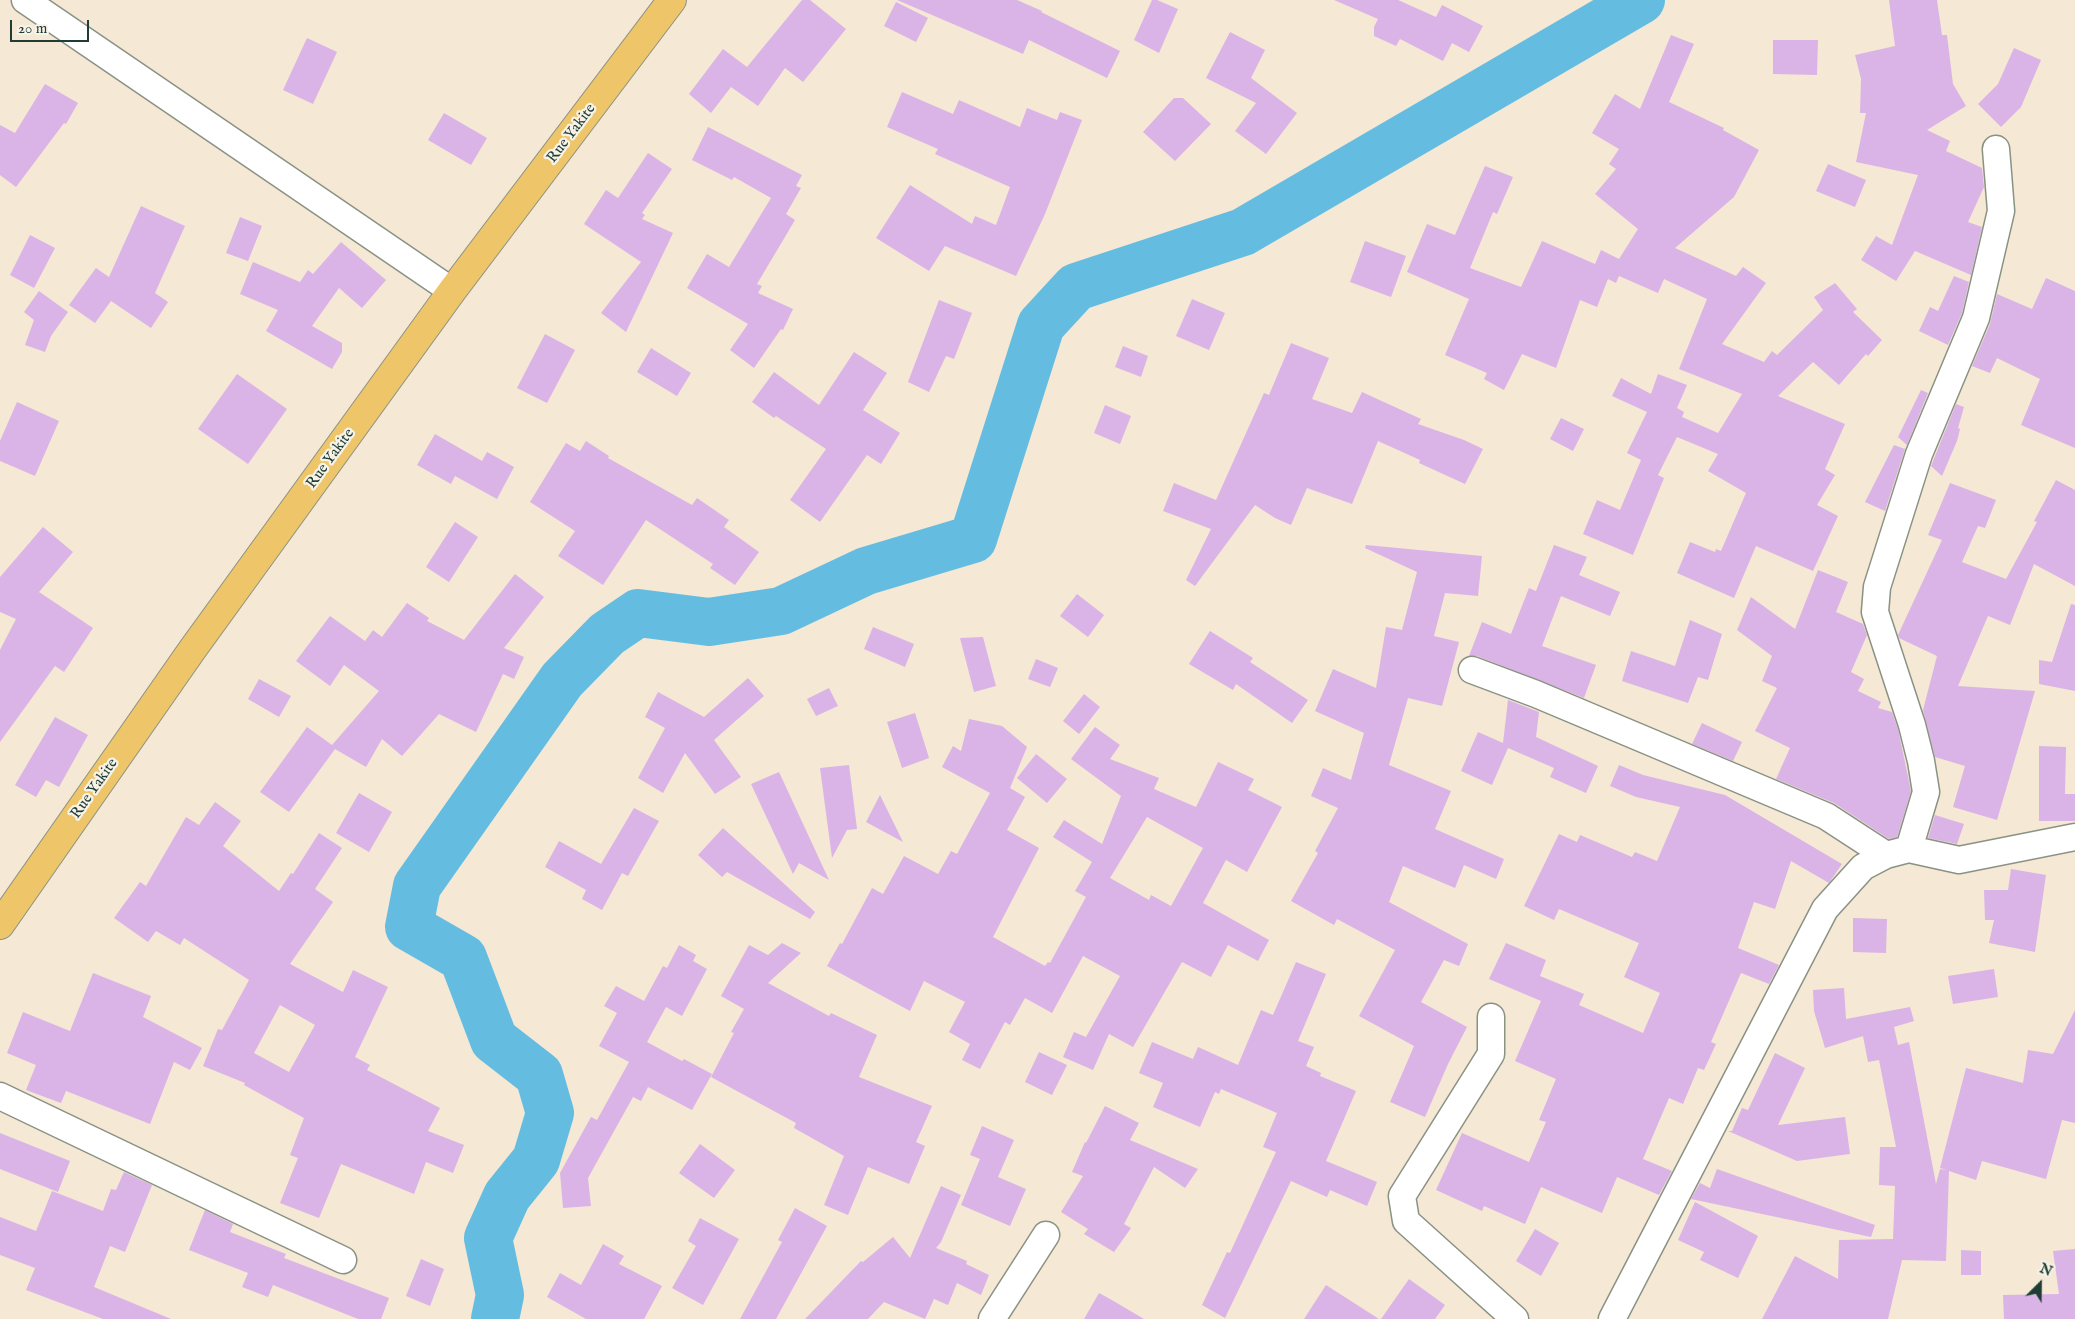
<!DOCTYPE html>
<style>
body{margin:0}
#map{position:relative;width:2075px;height:1319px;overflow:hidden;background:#f5e8d5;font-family:"IM FELL English",serif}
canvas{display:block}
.north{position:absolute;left:2015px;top:1259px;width:50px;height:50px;-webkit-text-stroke:4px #f7f3e8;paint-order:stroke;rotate:23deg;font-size:14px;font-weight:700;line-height:20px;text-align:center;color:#1f3d34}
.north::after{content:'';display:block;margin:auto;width:18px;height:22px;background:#1f3d34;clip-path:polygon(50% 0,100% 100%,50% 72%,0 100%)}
.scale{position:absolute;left:10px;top:20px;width:79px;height:22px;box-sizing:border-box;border:2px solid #1f3d34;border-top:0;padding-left:6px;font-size:15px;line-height:18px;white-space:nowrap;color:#1f3d34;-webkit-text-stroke:4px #f7f3e8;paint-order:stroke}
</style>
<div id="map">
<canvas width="2075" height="1319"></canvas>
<div class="north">N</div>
<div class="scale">20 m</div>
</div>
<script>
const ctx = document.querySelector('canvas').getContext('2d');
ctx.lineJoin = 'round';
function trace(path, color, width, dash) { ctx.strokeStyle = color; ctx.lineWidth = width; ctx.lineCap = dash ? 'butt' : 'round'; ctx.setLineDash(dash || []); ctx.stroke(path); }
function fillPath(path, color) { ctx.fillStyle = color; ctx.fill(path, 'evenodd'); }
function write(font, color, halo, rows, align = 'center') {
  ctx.font = font + ' "IM FELL English",serif'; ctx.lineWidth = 4.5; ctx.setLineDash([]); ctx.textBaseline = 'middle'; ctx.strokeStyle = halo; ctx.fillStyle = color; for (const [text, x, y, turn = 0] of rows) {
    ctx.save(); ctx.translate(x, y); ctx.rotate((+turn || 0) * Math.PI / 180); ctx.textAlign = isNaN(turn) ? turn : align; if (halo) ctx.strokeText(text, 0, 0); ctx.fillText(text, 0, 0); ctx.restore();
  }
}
trace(new Path2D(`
 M495,1319L500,1295L488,1238L507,1196L536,1160L550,1113L539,1075L494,1040L463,958L409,927L417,886L562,680L607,634L638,613L709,622L781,611L866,571L973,539L1041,325L1076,287L1243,232L1641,0`), '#64bde1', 48);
fillPath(new Path2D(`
 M802,0H810L846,29L803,82L785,68L758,106L731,87L711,113L689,94L723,49L747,67Z
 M897,0H1017L1042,11L1041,12L1120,51L1107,78L1029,40L1023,54Z
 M1152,0H1157L1178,9L1159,53L1134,40Z
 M1334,0H1398L1436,17L1442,5L1483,26L1469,52L1452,43L1443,61L1400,39L1396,46L1374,36V27L1378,19Z
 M1889,0H1937L1942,35H1947L1953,84L1966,106L1927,130L1950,141L1946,151L1982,168L1984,187L1968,222L1982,227L1971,275L1915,251L1896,281L1861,260L1876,236L1892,245L1918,175L1856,162L1866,113H1860L1861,79L1855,55L1895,46Z
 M896,2L928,18L916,42L884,26Z
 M1230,32L1265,50L1251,78L1297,113L1266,154L1235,131L1256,103L1206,78Z
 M1671,35L1694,44L1669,102L1724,128L1723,130L1759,150L1734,197L1675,248L1736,276L1743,267L1766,283L1722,344L1764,362L1772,351L1777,355L1823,310L1814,297L1835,283L1857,309L1853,312L1882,340L1868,356L1866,354L1839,385L1813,362L1778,396L1845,424L1825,469L1835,475L1817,505L1838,516L1813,571L1756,546L1734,598L1677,573L1690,542L1715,552L1716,549L1721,551L1746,493L1708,471L1718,454L1677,437L1658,475L1664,478L1633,555L1583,534L1597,500L1620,510L1641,460L1627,453L1647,412L1612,396L1621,378L1651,394L1658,374L1687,385L1677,408L1684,412L1682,417L1718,433L1742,394L1679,369L1707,299L1664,279L1658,293L1619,276L1616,283L1608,279L1597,307L1580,300L1556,368L1522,354L1504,390L1484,379L1487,373L1445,355L1469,299L1407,272L1427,224L1455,235L1485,166L1513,177L1497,214L1493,212L1470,268L1521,287L1542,241L1595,264L1601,250L1619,259L1638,229L1595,194L1616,169L1609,164L1619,149L1592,133L1615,94L1640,109Z
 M307,38L337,52L313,104L283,90Z
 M1773,40H1818L1817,75L1773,74Z
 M2014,48L2041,60L2021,107L2001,127L1978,104L1998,84Z
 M45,84L78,103L66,124L64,123L16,187L0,175V125L15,133Z
 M902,92L953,114L959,100L1020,127L1027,108L1057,120L1060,112L1082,120L1045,214L1016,276L945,246L929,271L876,238L910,185L972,224L975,216L996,225L1010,187L935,154L938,149L887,127Z
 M1174,98H1183L1211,124L1175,161L1143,132Z
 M444,113L487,138L471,165L428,140Z
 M708,127L802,175L796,186L801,188L786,214L795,220L757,284L762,286L758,293L793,309L783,330L781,329L754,368L730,350L748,324L687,288L707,254L729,267L771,198L734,177L732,180L692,160Z
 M648,153L672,169L642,213L645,215L642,219L673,233L626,332L601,313L641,262L584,224L606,190L618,198Z
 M1828,164L1866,180L1855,207L1816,191Z
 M141,206L185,226L155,293L168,302L151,328L111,301L95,323L69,305L96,268L109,277Z
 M240,217L262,226L248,261L226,253Z
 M30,235L55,248L34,288L10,275Z
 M1365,241L1406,256L1391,297L1350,282Z
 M341,242L386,280L362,308L339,288L312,326L342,343V352L332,369L266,331L278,310L240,294L253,262L300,282L308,270L313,274Z
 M1954,276L1969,282L1962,313L1948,345L1919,331L1930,307L1938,311Z
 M2046,278L2075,291V448L2021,425L2040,379L1997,358L1990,373L1972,366L1990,324L1997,294L2032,309Z
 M39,291L68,312L51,336L45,352L25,345L34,320L24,312Z
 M1192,299L1225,313L1209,350L1176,336Z
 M939,300L972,313L954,359L946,356L929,392L908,382Z
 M545,334L575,350L547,403L517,388Z
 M1291,343L1329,358L1312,399L1352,413L1362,392L1421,419L1418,424L1464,440L1483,449L1465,484L1419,463L1420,460L1378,441L1352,504L1307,488L1291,525L1275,518L1255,505L1195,586L1186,580L1211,529L1163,511L1174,483L1216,500L1264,393L1269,395Z
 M1123,346L1148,356L1141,377L1115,367Z
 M651,348L691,373L677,396L637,372Z
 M854,352L887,373L863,410L900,433L881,464L867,455L820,522L790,500L826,449L776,416L774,418L752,402L774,372L819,405Z
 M237,374L287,409L248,464L198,429Z
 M1921,390L1928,393L1907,445L1898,437Z
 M17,402L59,421L35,476L0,461V441Z
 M1956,404L1964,407L1958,428L1960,429L1957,441L1942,476L1931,466Z
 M1105,405L1131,416L1120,444L1094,433Z
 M1561,418L1584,429L1573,451L1550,439Z
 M435,434L482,461L487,452L514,467L497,499L455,476L451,484L417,465Z
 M586,441L609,456L608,458L692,505L697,498L729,520L724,527L759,552L735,585L710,568L713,564L646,520L603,585L558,556L575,531L530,502L566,443L580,451Z
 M1894,445L1905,449L1885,511L1865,502Z
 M2056,480L2075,490V586L2034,564L2010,625L1988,616L1958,686L2035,691L1997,820L1953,807L1965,766L1935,757L1923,710L1937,656L1899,638L1898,635L1942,540L1928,535L1950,483L1996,500L1985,528L1978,526L1962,562L2006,579L2037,522L2034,521Z
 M455,522L478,537L449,582L426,567Z
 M43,527L73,552L39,592L93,628L64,672L55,666L0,742V650L16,619L0,612V577Z
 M1366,545L1482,556L1478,596L1445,593L1434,636L1459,642L1442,706L1408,698L1389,765L1451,791L1435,829L1504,859L1496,879L1464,865L1455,888L1403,866L1389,902L1468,944L1459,966L1444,960L1421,1002L1467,1027L1448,1064L1425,1117L1390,1102L1414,1046L1359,1016L1395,950L1337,919L1334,925L1291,901L1318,853L1315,851L1338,808L1311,796L1323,768L1351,780L1364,733L1315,711L1333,669L1376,688L1386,627L1402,630L1417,572L1365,548Z
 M1554,545L1587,557L1579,575L1620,592L1610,616L1561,596L1542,646L1596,665L1584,698L1477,656H1469L1482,622L1511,634L1529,588L1536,591Z
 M1818,570L1848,582L1836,612L1863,624L1867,635L1851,672L1864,679L1858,691L1881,702L1878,708L1892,712L1898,729L1911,791L1897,837L1889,839L1834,803L1776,779L1790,748L1755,731L1777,688L1762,681L1772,656L1737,630L1751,597L1795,629Z
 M515,574L544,597L504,648L524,657L514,679L503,674L476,732L439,714L402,756L382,739L366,767L335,749L289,812L260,792L307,727L332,745L379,691L344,665L330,686L296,661L330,616L365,641L373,630L382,637L407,603L429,618L427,621L464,640Z
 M1077,594L1104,615L1088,637L1060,616Z
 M2071,604L2075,605V691L2039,684V660L2052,662Z
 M1690,620L1722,634L1708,680L1698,677L1688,703L1622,681L1631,651L1675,666Z
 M873,627L914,644L905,667L864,649Z
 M1210,631L1253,658L1250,662L1308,700L1292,723L1236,684L1233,690L1189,664Z
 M983,637L996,686L974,692L960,638Z
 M1036,659L1058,668L1050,687L1028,679Z
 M748,678L764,696L714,740L741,777L715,794L685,753L663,793L638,778L665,728L645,717L658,692L704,717Z
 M259,679L291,696L279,717L248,699Z
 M829,688L838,706L816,716L807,699Z
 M1084,694L1100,707L1079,734L1063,721Z
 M1508,700L1539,712L1536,737L1598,766L1586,793L1550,777L1554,768L1508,748L1492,785L1461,771L1478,732L1503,743Z
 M915,713L929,758L902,768L887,722Z
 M55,717L88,735L59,787L46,780L36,797L15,785Z
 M969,719L1002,726L1027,747L1010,788L1025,797L1007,830L1039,848L993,937L1045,966L1048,962L1050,963L1086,897L1075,891L1092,862L1053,837L1064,820L1102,844L1121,796L1071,759L1095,727L1120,745L1110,759L1159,778L1154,789L1196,807L1218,762L1254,779L1248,790L1282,807L1247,872L1226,860L1203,903L1269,940L1258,961L1228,945L1211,977L1182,962L1133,1047L1109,1034L1093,1070L1063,1057L1074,1032L1086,1037L1120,976L1083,956L1052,1013L1025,998L1010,1025L1005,1022L980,1069L962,1060L970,1044L949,1032L965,1002L924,981L910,1011L827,966L840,943L842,944L872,888L883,894L904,856L938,874L951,851L957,854L990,793L942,767L953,746L961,751ZM1147,817L1203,848L1171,906L1151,895L1149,900L1110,878Z
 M1702,723L1742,742L1733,761L1692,744Z
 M2039,746L2066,747L2065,794H2075V821H2039Z
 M1036,754L1067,779L1047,803L1017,778Z
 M849,765L857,829L847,830L832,858L820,768Z
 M1619,765L1643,775L1725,795L1842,864L1829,883L1791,861L1775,909L1754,902L1738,948L1779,965L1769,984L1741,973L1711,1042L1716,1044L1704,1070L1698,1068L1683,1104L1669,1098L1643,1159L1672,1171L1659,1195L1617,1177L1602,1213L1541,1187L1525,1224L1484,1206L1482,1211L1436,1190L1462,1133L1529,1162L1546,1122L1539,1120L1556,1079L1515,1061L1541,1001L1489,979L1506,943L1546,960L1540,976L1584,994L1579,1005L1643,1033L1660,993L1624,977L1639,943L1559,909L1554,920L1524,906L1559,834L1577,842L1580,835L1632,857L1635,852L1657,861L1680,807L1636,797L1610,786Z
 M779,772L829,880L799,863L793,874L751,784Z
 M359,793L392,812L369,852L336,833Z
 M880,795L903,842L866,822Z
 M215,802L241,821L223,846L279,891L291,873L293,874L319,833L342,848L315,889L333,902L290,964L343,992L353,970L388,987L355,1057L370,1065L367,1070L440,1108L428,1131L464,1145L453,1173L426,1162L414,1194L341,1164L319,1218L280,1203L298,1158L290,1155L304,1118L244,1085L245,1083L203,1066L218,1029L222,1030L249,980L184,938L180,945L156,931L148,942L114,918L140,882L146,886L186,817L199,825ZM280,1005L315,1025L289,1072L254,1053Z
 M634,808L659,821L628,876L622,873L602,910L582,899L586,890L545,867L559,841L601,864Z
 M1935,815L1964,824L1957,844L1928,838Z
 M723,828L815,912L810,919L727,872L722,877L698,855Z
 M2011,869L2046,875L2035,952L1989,943L1994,920H1985L1984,890H2008Z
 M1853,918L1887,919L1886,953L1853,952Z
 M782,943L801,953L768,983L829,1016L831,1013L877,1035L859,1077L932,1106L916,1142L925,1146L909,1184L868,1167L848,1215L824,1205L844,1156L794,1128L796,1123L711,1077L734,1033L731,1032L744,1009L721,996L749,945L768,955Z
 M679,945L696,955L693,961L707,969L682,1016L666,1007L647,1042L682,1061L684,1059L712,1074L692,1110L648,1087L641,1101L633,1097L588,1178L591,1206L563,1208L560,1173L591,1117L597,1120L629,1062L599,1046L617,1013L604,1006L616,986L644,1001L663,966L667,968Z
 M1296,962L1326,974L1298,1041L1314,1047L1306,1066L1321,1073L1320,1076L1356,1091L1326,1161L1377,1182L1367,1206L1330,1190L1327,1197L1291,1181L1225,1318L1202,1305L1227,1252L1230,1253L1276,1152L1263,1147L1277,1113L1221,1089L1219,1094L1215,1092L1200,1127L1153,1107L1163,1083L1139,1073L1152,1042L1193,1059L1198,1047L1238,1065L1261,1010L1273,1015Z
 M1994,969L1998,997L1953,1004L1948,976Z
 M93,973L151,996L143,1017L202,1048L190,1070L174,1062L150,1124L66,1091L61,1103L26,1090L36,1065L7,1053L23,1012L70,1031Z
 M1844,988L1846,1019L1910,1007L1914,1021L1894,1027L1898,1045L1909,1042L1936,1184L1940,1169L1947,1170L1940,1168L1966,1068L2023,1083L2028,1050L2053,1054L2075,1010V1123L2062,1120L2046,1179L1982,1161L1976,1180L1949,1171L1946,1261L1902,1260L1888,1319H1762L1795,1256L1838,1279L1839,1240L1893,1239L1895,1186L1879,1185L1880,1147H1896L1879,1060L1868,1062L1863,1036L1825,1048L1814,1011L1813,990Z
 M1039,1052L1067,1065L1052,1095L1025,1082Z
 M1775,1053L1805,1068L1778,1125L1845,1117L1850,1154L1797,1161L1728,1131H1732L1742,1108L1748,1110Z
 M1105,1106L1139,1123L1130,1140L1198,1169L1185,1188L1154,1167L1124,1224L1131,1228L1114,1252L1084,1234L1088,1229L1061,1212L1083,1176L1072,1172L1085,1142L1086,1143Z
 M982,1126L1014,1140L998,1177L1026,1189L1010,1226L961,1205L980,1159L970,1155Z
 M0,1133L70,1161L58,1192L0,1169Z
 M700,1144L735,1170L714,1198L679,1173Z
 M1717,1169L1875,1225L1871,1237L1691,1199L1700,1183L1710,1188Z
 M124,1172L152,1185L125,1252L110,1246L94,1287L171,1319H103L26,1290L35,1268L0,1255V1217L36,1231L52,1191L103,1211L111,1189L116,1190Z
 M941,1186L961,1195L941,1242L936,1248L967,1261L966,1264L989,1275L981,1295L957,1283L948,1305L934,1299L925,1319L884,1302L868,1319H805L861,1261L863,1262L893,1237L910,1258Z
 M1695,1202L1758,1236L1738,1278L1700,1260L1704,1252L1678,1240Z
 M795,1208L827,1226L776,1319H740L782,1242L778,1240Z
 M205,1210L233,1224L230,1232L286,1254L284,1258L389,1298L381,1319H358L273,1285L268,1297L242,1287L248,1273L189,1250Z
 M700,1218L739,1239L703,1305L672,1288L696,1246L688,1241Z
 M1535,1229L1559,1243L1541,1276L1516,1261Z
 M603,1244L624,1256L619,1264L662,1286L644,1319H586L547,1297L560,1273L581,1285Z
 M2075,1249V1319H2004L2003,1295L2059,1294L2053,1251Z
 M1961,1250L1981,1251V1275H1961Z
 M421,1259L444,1269L430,1306L406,1296Z
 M1409,1279L1445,1305L1435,1319H1381Z
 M1326,1285L1379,1319H1304Z
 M1099,1293L1110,1299L1144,1319H1084Z`), '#dab4e6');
const minor = new Path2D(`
 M25,0L452,291
 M1472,670L1536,694L1826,816L1886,855
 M1909,849L1926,792L1921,761L1912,725L1875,612L1877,587L1919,454L1976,318L2001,211L1996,149
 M1491,1017V1054L1402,1196L1406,1221L1515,1319
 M0,1096L343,1260
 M992,1319L1046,1235
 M1612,1319L1825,909L1863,867L1886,855L1909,849L1959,860L2075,837`);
const major = new Path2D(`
 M0,925L192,650L452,291L672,0`);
trace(minor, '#8a9284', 29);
trace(major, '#8a9284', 30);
trace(minor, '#fff', 26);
trace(major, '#eec569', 28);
write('15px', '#1f3d34', '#f7f3e8', [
 ["Rue Yakite",572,134,-53],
 ["Rue Yakite",331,459,-54],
 ["Rue Yakite",95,789,-55]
]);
</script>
